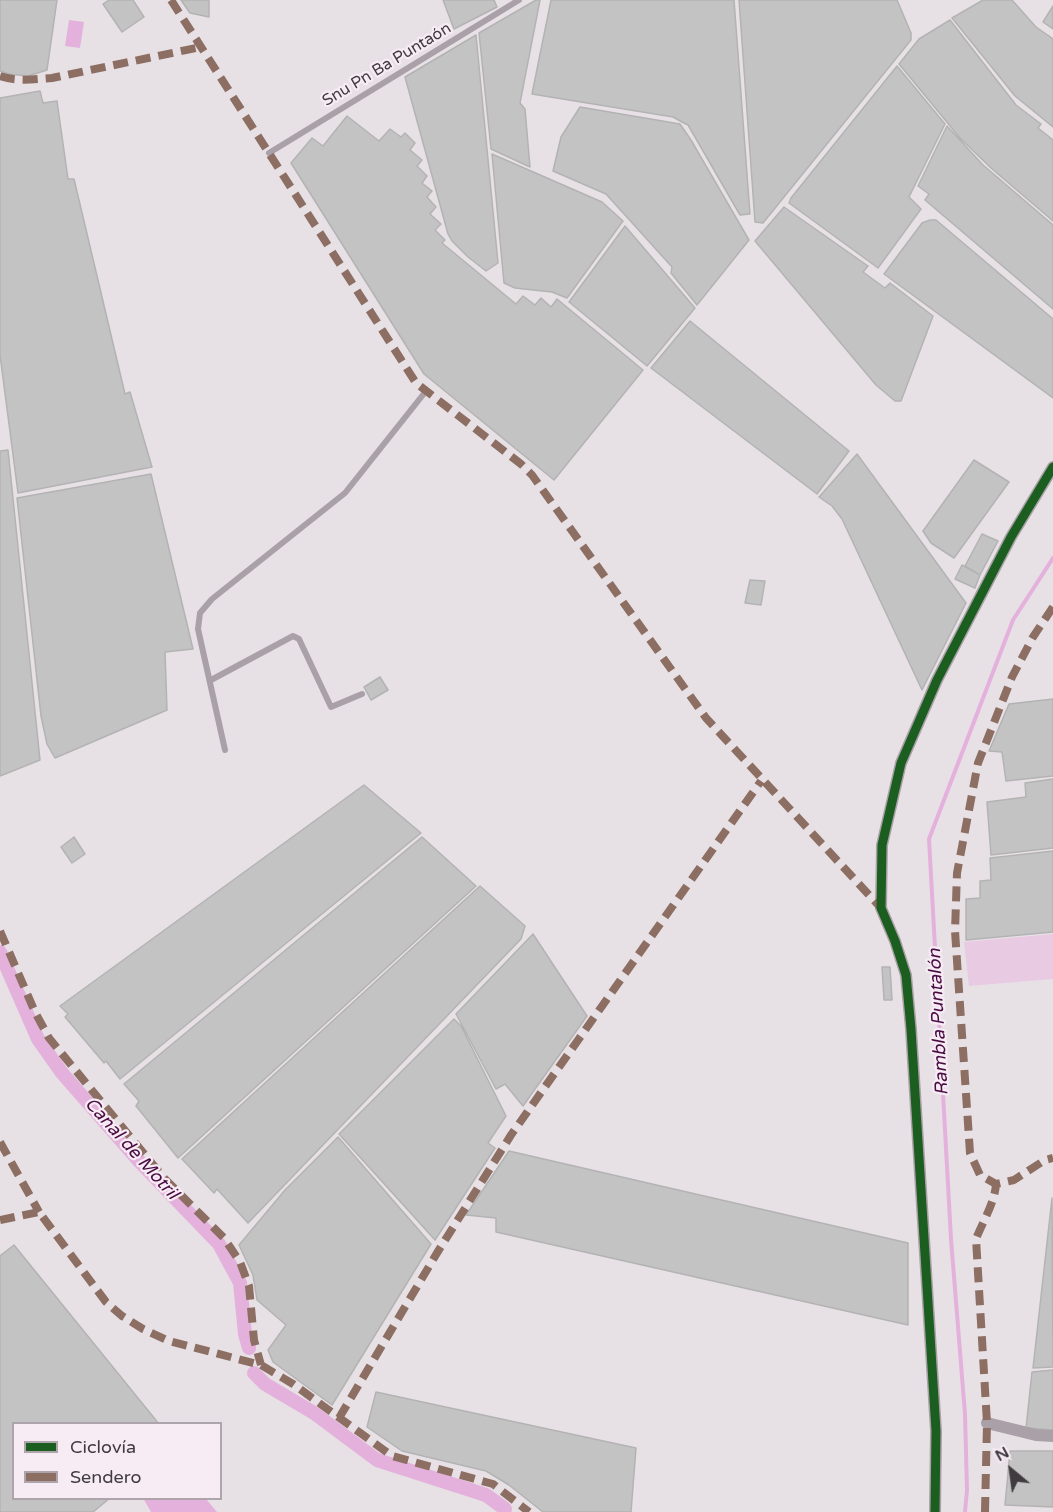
<!DOCTYPE html>
<meta charset="utf-8">
<style>
body{margin:0}
#map{position:relative;width:1053px;height:1512px;overflow:hidden;background:#e7e1e6;font-family:"Varela Round",sans-serif}
canvas{display:block}
.legend{position:absolute;left:12px;top:1422px;width:210px;height:78px;box-sizing:border-box;background:#f7ecf4;border:2px solid #ada5ab;margin:0;padding:8px 10px;list-style:none;font-size:18px;color:#3f3b3e}
.legend li{display:flex;align-items:center;gap:12px;height:30px}
.legend b{width:30px;border:2px solid #ada5ab}
.north{position:absolute;left:981px;top:1440px;width:60px;height:60px;-webkit-text-stroke:4px #f7ecf4;paint-order:stroke;rotate:331deg;font-size:16px;font-weight:700;line-height:24px;text-align:center;color:#3f3b3e}
.north::after{content:'';display:block;margin:auto;width:21px;height:27px;background:#3f3b3e;clip-path:polygon(50% 0,100% 100%,50% 72%,0 100%)}
</style>
<div id="map">
<canvas width="1053" height="1512"></canvas>
<ul class="legend">
<li><b style="height:8px;background:#1b5e20"></b>Ciclovía</li>
<li><b style="height:8px;background:#8d6e63"></b>Sendero</li>
</ul>
<div class="north">N</div>
</div>
<script>
const ctx = document.querySelector('canvas').getContext('2d');
ctx.lineJoin = 'round';
function fillPath(path, color) { ctx.fillStyle = color; ctx.fill(path, 'evenodd'); }
function trace(path, color, width, dash) { ctx.strokeStyle = color; ctx.lineWidth = width; ctx.lineCap = dash ? 'butt' : 'round'; ctx.setLineDash(dash || []); ctx.stroke(path); }
function write(font, color, halo, rows, align = 'center') {
  ctx.font = font + ' "Varela Round",sans-serif'; ctx.lineWidth = 4.5; ctx.setLineDash([]); ctx.textBaseline = 'middle'; ctx.strokeStyle = halo; ctx.fillStyle = color; for (const [text, x, y, turn = 0] of rows) {
    ctx.save(); ctx.translate(x, y); ctx.rotate((+turn || 0) * Math.PI / 180); ctx.textAlign = isNaN(turn) ? turn : align; if (halo) ctx.strokeText(text, 0, 0); ctx.fillText(text, 0, 0); ctx.restore();
  }
}
fillPath(new Path2D(`
 M1053,934V979L969,986L964,942Z`), '#e8cae3');
fillPath(new Path2D(`
 M69,20L84,22L80,48L65,46Z
 M143,1498L206,1499L217,1512H151Z`), '#e4b1dc');
trace(new Path2D(`
 M965,1512L967,1490L965,1414L951,1239L929,839L1013,620L1053,558`), '#e4b1dc', 4);
trace(new Path2D(`
 M0,952L38,1039L62,1073L139,1161L219,1244L240,1283L245,1334L249,1348
 M254,1373L265,1384L314,1413L377,1460L486,1495L505,1509`), '#e4b1dc', 14);
const building = new Path2D(`
 M0,0H57L47,70L28,76L9,74L0,71Z
 M109,0H133L144,17L122,32L103,4Z
 M181,0H209V17L190,13Z
 M443,0H494L497,7L454,29Z
 M536,0H540L520,103L525,109L530,167L491,149L479,33Z
 M551,0H734L750,214L740,215L688,125L682,122L673,117L532,94Z
 M739,0H897L911,33V40L763,223L755,222Z
 M983,0H1012L1036,27L1053,39V127L1015,96L952,18Z
 M1053,6V29L1043,22Z
 M950,20L1016,105L1041,124L1038,128L1053,140V221L991,168L960,138L899,64L919,39Z
 M476,35L498,263L486,271L468,257L452,241L448,234L405,77Z
 M897,66L945,124L909,197L921,209L878,268L789,203L791,198Z
 M40,91L43,103L57,101L68,179H74L125,394L130,392L152,467L18,493L0,355V98Z
 M580,107L680,124L691,140L749,240L697,305L671,273L672,267L606,194L553,171L561,137Z
 M347,116L379,141L390,129L401,137L405,133L415,143L410,150L422,160L417,166L427,176L422,183L432,191L427,197L436,207L430,214L441,224L435,230L445,240L442,243L516,304L523,296L535,305L541,298L551,307L557,299L643,370L554,480L424,374L291,163L312,138L323,146Z
 M947,126L983,165L1053,225V309L925,200L929,194L918,186Z
 M492,154L602,202L623,221L567,298L552,292L515,288L504,283Z
 M784,207L868,266L863,272L885,288L890,283L933,316L901,401H895L876,385L755,241Z
 M930,220H936L1053,319V398L884,274L922,223Z
 M625,226L695,308L647,366L569,302Z
 M690,321L849,451L817,494L651,368Z
 M8,450L40,760L0,776V451Z
 M857,454L966,603L922,690L842,519L832,506L819,497Z
 M974,460L1009,482L954,558L931,543L923,531Z
 M151,474L193,649L165,652L167,710L55,758L47,744L41,716L17,498Z
 M982,534L998,541L980,575L965,566Z
 M962,565L980,575L975,588L955,579Z
 M750,580L765,581L761,605L745,603Z
 M380,677L388,690L371,700L364,687Z
 M1053,699V776L1006,781L1002,752L989,751L1009,704Z
 M1053,779V848L991,855L987,802L1026,797L1025,783Z
 M364,785L421,833L120,1079L106,1061L104,1063L65,1017L68,1014L60,1006Z
 M74,837L85,854L72,863L61,847Z
 M422,837L476,886L178,1158L136,1106L139,1101L124,1084Z
 M1053,851V932L966,940V899L980,898V881L991,880L990,858Z
 M480,886L525,926L521,939L248,1223L217,1189L214,1193L182,1159Z
 M533,934L587,1016L523,1106L505,1084L496,1089L456,1014Z
 M882,967H890L892,1000H884Z
 M454,1019L461,1026L506,1116L488,1143L495,1148L435,1240L339,1134Z
 M338,1137L431,1244L332,1405L273,1362L268,1350L286,1325L257,1300L253,1275L239,1245L285,1190Z
 M509,1151L908,1243V1325L496,1232V1218L466,1215Z
 M1052,1198L1053,1367L1033,1368Z
 M14,1245L159,1424H14V1498H110L93,1512H0V1256Z
 M1053,1370V1430L1026,1428L1032,1372Z
 M376,1392L636,1448L631,1512H543L509,1485L486,1471L402,1451L367,1427Z
 M1010,1451H1053V1507L1005,1505Z`);
fillPath(building, '#c4c3c4');
trace(building, '#b4b3b3', 1.5);
trace(new Path2D(`
 M269,153L519,0
 M211,680L293,636L299,639L331,707L362,694
 M225,750L198,629L200,613L212,599L345,493L426,391`), '#aaa0a8', 6);
trace(new Path2D(`
 M987,1423L1036,1435L1053,1436
 M935,1512L936,1431L911,1029L906,975L895,941L881,908L882,845L901,763L937,680L1011,537L1053,467`), '#aaa0a8', 12);
trace(new Path2D(`
 M171,0L416,383L521,464L532,475L706,718L881,908
 M0,76C17,82 35,79 52,78L201,47
 M1053,607L1033,637L1012,677L978,763L957,873L955,931L970,1153L980,1175L996,1184L1014,1180L1045,1160L1053,1158
 M0,931L35,1012L49,1038L164,1178L224,1238L240,1262L249,1286L254,1340L261,1365
 M0,1142L39,1212
 M0,1220L39,1212L106,1302L122,1316L143,1329L169,1341L261,1365L293,1384L392,1456L493,1484L529,1512
 M339,1418L437,1253L511,1135L761,781
 M985,1512L987,1423L976,1239C983,1221 995,1202 996,1184`), '#8d6e63', 8, [15, 8]);
trace(new Path2D(`
 M935,1512L936,1431L911,1029L906,975L895,941L881,908L882,845L901,763L937,680L1011,537L1053,467`), '#1b5e20', 9);
write('16px', '#3f3b3e', '#f7ecf4', [
 ["Snu Pn Ba Puntaón",387,65,-31]
]);
write('italic 18px', '#490c43', '#f7ecf4', [
 ["Rambla Puntalón",939,1022,-93],
 ["Canal de Motril",131,1149,48]
]);
</script>
